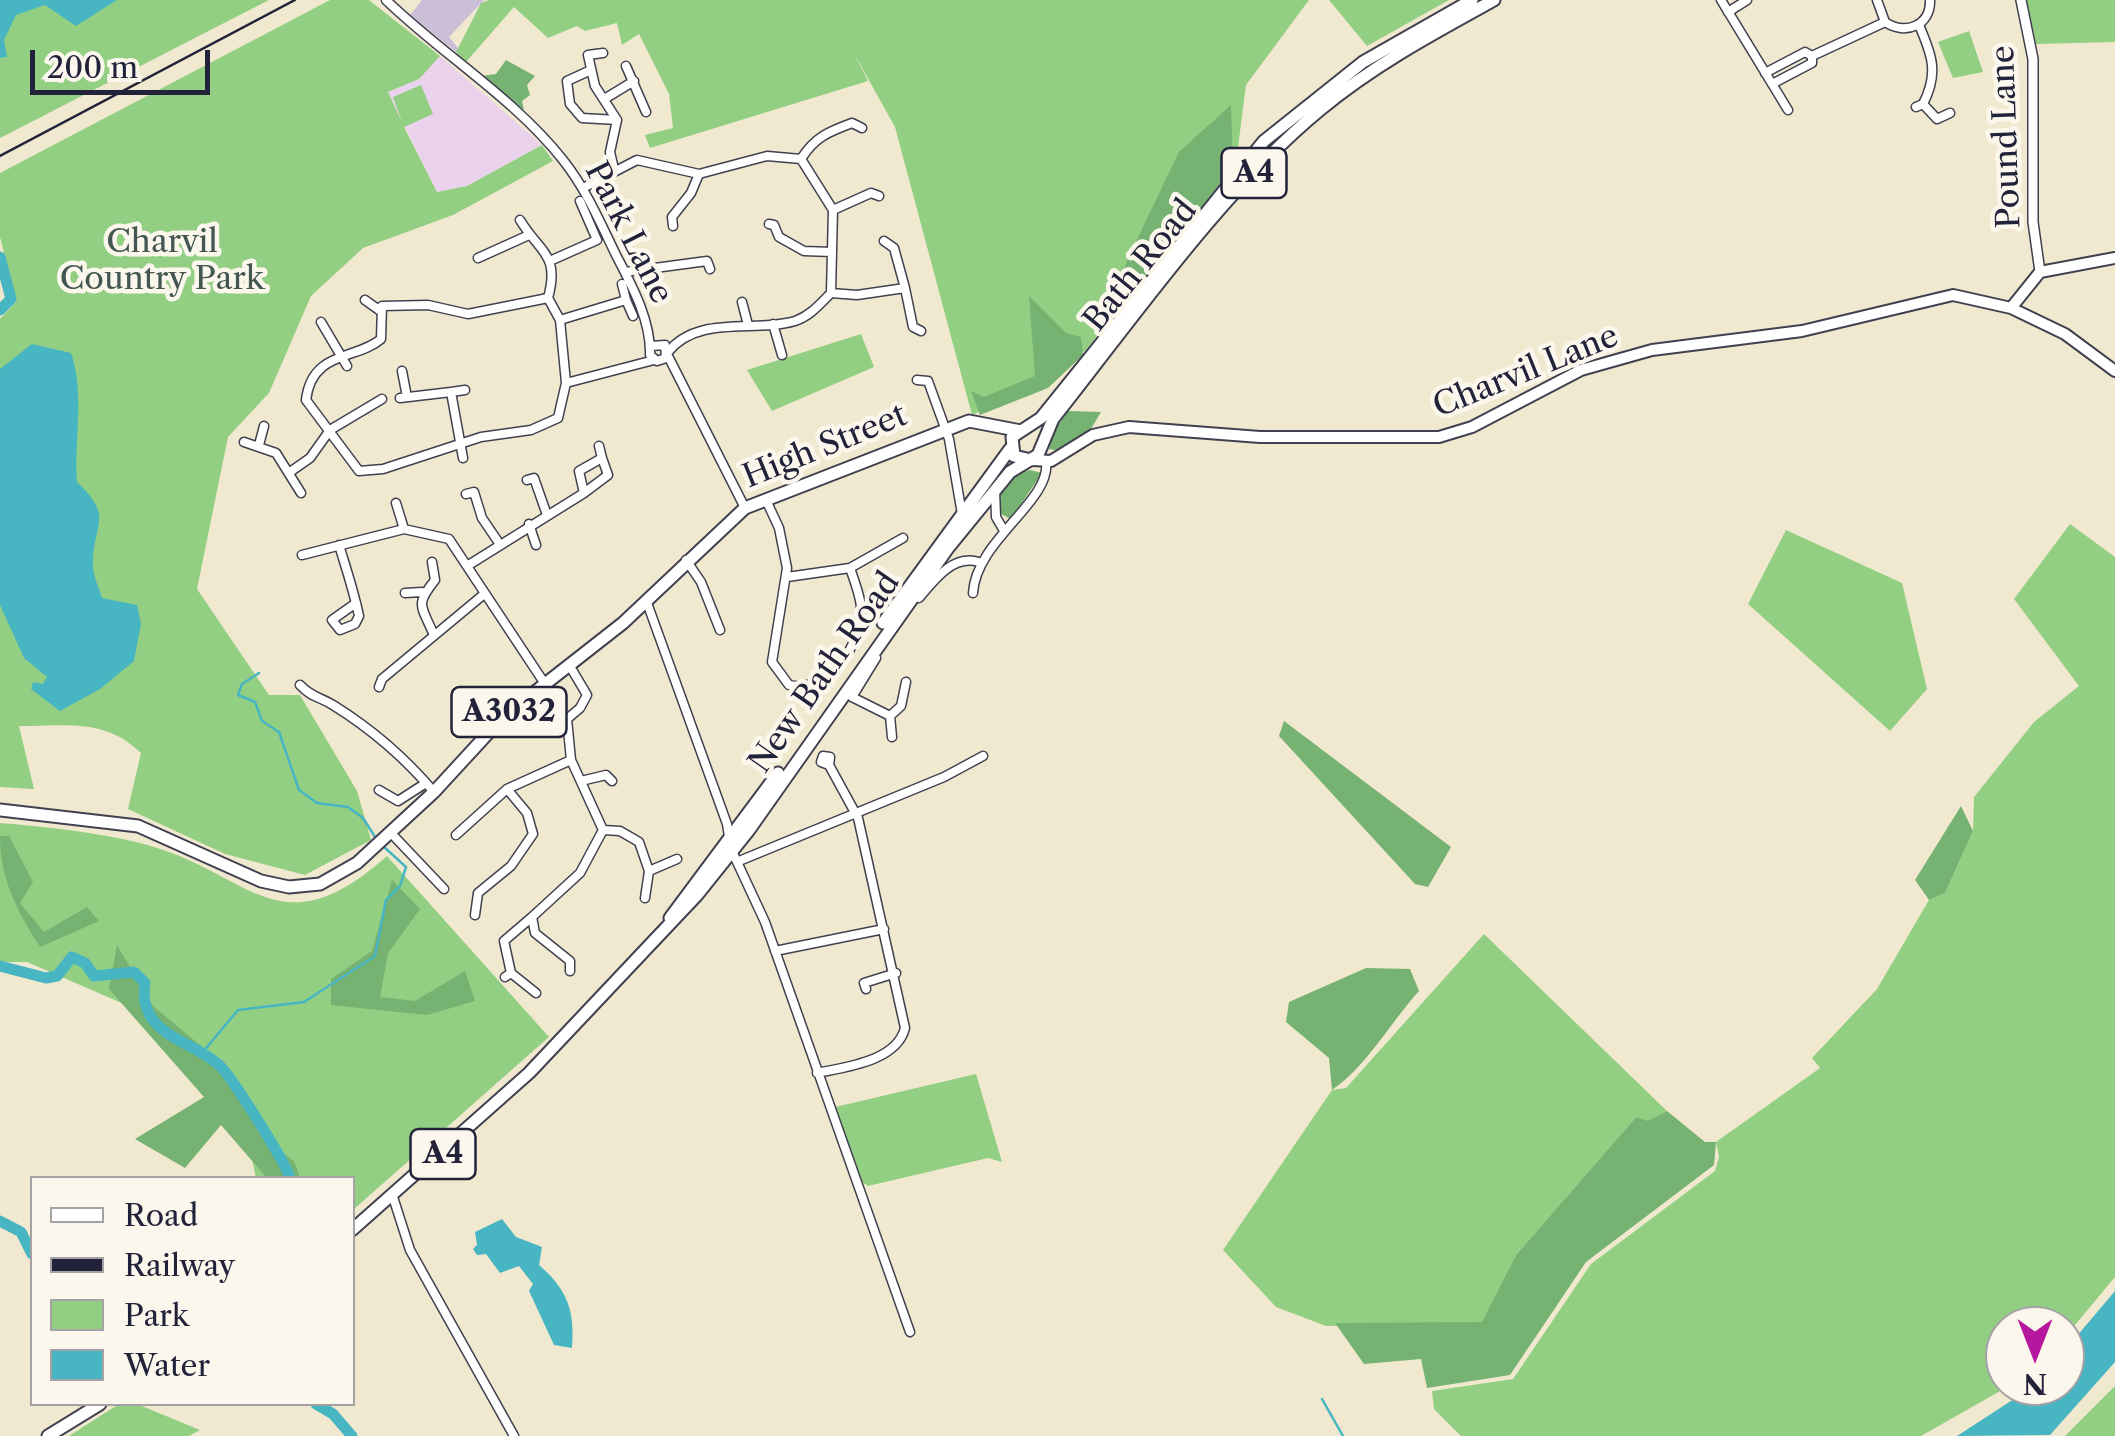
<!DOCTYPE html>
<style>
body{margin:0}
#map{position:relative;width:2115px;height:1436px;overflow:hidden;background:#f1e9cf;font-family:"Libre Caslon Text",serif}
canvas{display:block}
.legend{position:absolute;left:30px;top:1176px;width:325px;height:230px;box-sizing:border-box;background:#fbf7ec;border:2px solid #a4a2a5;margin:0;padding:12px 18px;list-style:none;font-size:30px;color:#22223b}
.legend li{display:flex;align-items:center;gap:20px;height:50px}
.legend b{width:50px;border:2px solid #a4a2a5}
.north{position:absolute;left:1985px;top:1306px;width:100px;height:100px;box-sizing:border-box;background:#fbf7ec;border:2px solid #a4a2a5;border-radius:50%;rotate:180deg;font-size:28px;font-weight:700;line-height:40px;text-align:center;color:#22223b}
.north::after{content:'';display:block;margin:auto;width:35px;height:45px;background:#b5179e;clip-path:polygon(50% 0,100% 100%,50% 72%,0 100%)}
.scale{position:absolute;left:30px;top:50px;width:180px;height:45px;box-sizing:border-box;border:5px solid #22223b;border-top:0;padding-left:12px;font-size:30px;line-height:35px;white-space:nowrap;color:#22223b;-webkit-text-stroke:8px #fbf7ec;paint-order:stroke}
</style>
<div id="map">
<canvas width="2115" height="1436"></canvas>
<ul class="legend">
<li><b style="height:12px;background:#fff"></b>Road</li>
<li><b style="height:12px;background:#22223b"></b>Railway</li>
<li><b style="height:28px;background:#93cf83"></b>Park</li>
<li><b style="height:28px;background:#47b5c2"></b>Water</li>
</ul>
<div class="north">N</div>
<div class="scale">200 m</div>
</div>
<script>
const ctx = document.querySelector('canvas').getContext('2d');
ctx.lineJoin = 'round';
function fillPath(path, color) { ctx.fillStyle = color; ctx.fill(path, 'evenodd'); }
function trace(path, color, width, dash) { ctx.strokeStyle = color; ctx.lineWidth = width; ctx.lineCap = dash ? 'butt' : 'round'; ctx.setLineDash(dash || []); ctx.stroke(path); }
function write(font, color, halo, rows, align = 'center') {
  ctx.font = font + ' "Libre Caslon Text",serif'; ctx.lineWidth = 9; ctx.setLineDash([]); ctx.textBaseline = 'middle'; ctx.strokeStyle = halo; ctx.fillStyle = color; for (const [text, x, y, turn = 0] of rows) {
    ctx.save(); ctx.translate(x, y); ctx.rotate((+turn || 0) * Math.PI / 180); ctx.textAlign = isNaN(turn) ? turn : align; if (halo) ctx.strokeText(text, 0, 0); ctx.fillText(text, 0, 0); ctx.restore();
  }
}
fillPath(new Path2D(`
 M440,56L542,145L467,186L437,192L388,92L419,79Z`), '#ead1ec');
fillPath(new Path2D(`
 M422,0H484L449,37L459,49L456,52L410,15Z`), '#cabfd6');
fillPath(new Path2D(`
 M0,0H269L0,138Z
 M330,0H369L440,56L419,79L388,92L402,122L393,97L421,85L433,114L404,127L437,192L467,186L542,145L553,161L453,215L363,248L311,296L269,393L228,437L197,589L269,695H300L357,791L371,840L305,875L225,854L128,809L141,753C105,718 67,726 19,726L34,789L0,787V319L16,302L0,237V173Z
 M489,0H1309L1246,85L1237,155L1086,350L1036,387L972,415L895,127L852,50L868,81L650,148L645,135L673,128L669,94L639,34L622,45L617,23L585,31L577,26L548,38L514,7L466,62L456,52L481,3Z
 M1329,0H1449L1367,46Z
 M2026,0H2115V42L2036,44Z
 M1969,31L1983,72L1953,78L1938,42Z
 M861,334L874,367L772,411L747,370Z
 M2070,524L2115,557V1277L2065,1337V1326H2005V1386H2009L1921,1436H1461L1434,1409L1432,1391L1513,1379L1591,1264L1715,1171L1719,1157L1716,1142L1820,1068L1812,1058L1877,989L1929,900L1945,893L1973,831L1974,797L2034,722L2079,686L2014,599Z
 M1786,530L1902,583L1927,689L1890,731L1748,604Z
 M0,823C48,827 97,832 144,844C251,872 278,953 387,856L549,1037L353,1210L352,1178H256L249,1145L124,1004L27,962H0Z
 M1484,934L1667,1111L1647,1122L1636,1117L1516,1255L1482,1323L1326,1326L1276,1307L1223,1250L1332,1090L1346,1088Z
 M976,1074L1002,1162L988,1158L868,1186L859,1180L831,1108Z
 M2115,1386V1436H2065Z
 M119,1404H137L200,1430L189,1436H69Z`), '#93cf83');
fillPath(new Path2D(`
 M506,60L535,76L527,85L530,95L522,101L524,110L481,76L496,74Z
 M1231,105L1233,168L1107,325V311L1130,254L1179,152Z
 M1029,296L1066,333L1081,337L1083,355L1048,388L980,415L971,391L984,397L1035,376Z
 M1068,411L1101,412L1091,429L1059,451L1049,449L1052,434Z
 M1030,470L1042,473L1011,519L997,512C999,489 1009,477 1030,470Z
 M1284,721L1451,847L1428,887L1415,884L1279,736Z
 M1961,806L1973,831L1945,893L1929,900L1915,880Z
 M0,836H9L33,882L20,903L44,932L87,907L99,921L40,947C17,911 0,879 0,836Z
 M392,880L420,909L388,953L380,997L415,1001L465,971L475,1001L427,1015L331,1005V979L372,951Z
 M117,945L153,1006L231,1071L268,1143L294,1161L300,1178H267L221,1125L185,1168L135,1139L204,1097L109,989Z
 M1366,968L1410,969L1419,991C1390,1023 1367,1066 1332,1090L1329,1058L1286,1022L1289,1002Z
 M1667,1111L1705,1142H1716L1714,1165L1586,1262L1510,1375L1427,1388L1421,1359L1364,1364L1335,1323L1482,1322L1516,1255L1636,1117L1648,1121Z`), '#76b271');
fillPath(new Path2D(`
 M0,0H117L76,26L45,5L16,15L4,40L7,57L0,58Z
 M32,344L71,353C85,393 74,440 77,482C115,518 93,523 93,565C93,576 99,588 102,598L137,605L141,624L134,661L100,689L60,711L31,689L33,682L43,684L47,677L24,658L0,605V369Z
 M502,1219L516,1237L542,1247L539,1265C568,1290 575,1312 572,1348L554,1345L529,1291L533,1284L519,1266L500,1273L486,1254L477,1255L473,1249L477,1245L475,1232Z
 M2115,1291V1362L2050,1435L1957,1436L2034,1386H2065V1350Z`), '#47b5c2');
trace(new Path2D(`
 M259,673L242,684L238,695L255,702L262,721L279,732L299,790L317,803L348,807L363,818L377,840
 M202,1053L238,1010L304,1002L375,956L386,900L400,886L406,867L383,846
 M1322,1399L1343,1436`), '#47b5c2', 2.5);
trace(new Path2D(`
 M0,257L11,299L0,310
 M0,966L46,978L57,976L72,957L85,963L94,976L134,972L145,983C136,1036 195,1040 221,1067C233,1079 286,1163 290,1178
 M0,1221L21,1232L32,1254
 M316,1404L333,1414L352,1436`), '#47b5c2', 11);
const minor = new Path2D(`
 M386,0C443,55 514,98 563,160C586,189 600,222 616,255C632,286 651,320 650,355L657,361L666,358L665,345L651,346
 M1721,0L1788,110
 M1877,0L1885,22C1906,36 1931,25 1930,0
 M1728,12L1747,0
 M603,53L588,55L595,86L617,120L610,152L614,169
 M1812,56L1885,22
 M626,66L646,112
 M591,70L567,81L570,104L582,118L617,120
 M1765,73L1805,52L1812,56V63L1772,84
 M606,98L634,81
 M1923,104L1937,119L1950,113
 M1916,107L1923,104C1939,73 1932,55 1919,25
 M801,159C815,137 828,132 852,123L862,128
 M583,188L637,160L699,174L767,156L801,159L833,210L831,293C820,304 810,316 795,321C755,333 698,314 668,352
 M833,210L871,193L879,196
 M520,220C540,253 560,254 548,298
 M769,224L774,225L779,237L804,251L832,252
 M673,226L672,217L691,193L699,174
 M884,241L894,248L905,288
 M478,258L529,235
 M552,260L597,240L580,201
 M625,272L707,261L710,269
 M622,284L626,300
 M831,293L857,295L905,288L913,327L921,331
 M365,300L379,310
 M742,302L748,325
 M560,320L626,300L633,316
 M321,322L347,366
 M773,324L782,355
 M668,356L745,508
 M402,371L407,397
 M917,380L928,381L949,439L962,514
 M566,383L560,320L548,298L468,314L428,305L382,306L381,339C357,360 312,350 306,400L359,471L383,469L481,437L531,430L558,418L566,383L654,360
 M400,398L451,392
 M244,442L276,453L301,493
 M259,445L264,426
 M463,458L451,392L465,390
 M290,472L310,458L330,430L382,399
 M527,480L534,478L547,515
 M995,491L996,517L1003,529
 M584,493L608,475L602,458
 M466,494L474,492L482,518L499,543
 M766,500L779,528L787,568L772,662L789,685C828,694 863,644 861,607C860,595 854,580 850,568
 M396,503L404,529
 M529,524L536,545
 M339,545C346,568 354,592 359,616L355,624L340,630L332,620L356,603
 M302,555L404,529L449,539L545,684
 M686,560L701,582L720,630
 M432,562L435,580C415,605 421,605 433,633
 M467,566L584,493L579,471L602,458L599,446
 M787,577L850,568L903,538
 M405,593L422,592
 M973,593C976,540 1052,501 1046,461
 M919,598C934,580 953,554 979,562
 M646,600L727,824L731,849L765,922L910,1332
 M876,658L852,697L890,716L892,737
 M571,668L587,695L580,708L567,719L571,760L603,830L620,831L639,842L649,871L645,898
 M300,685C311,697 320,697 333,705C370,728 406,759 434,792
 M379,687L382,679L483,595
 M890,716L901,706L906,682
 M581,781L606,775L612,781
 M379,790L398,801L426,783
 M390,832L444,889
 M456,835L507,789L571,760
 M739,861L944,777L983,756
 M649,871L677,859
 M475,915L478,893L511,866L533,834L527,813L507,789
 M532,917L580,873L603,830
 M775,951L884,929
 M511,973L536,993
 M505,977L511,973L504,941L532,917L535,933L570,961V971
 M866,989L864,983L896,973
 M817,1073C846,1067 897,1061 905,1028L858,818L829,765L821,762L823,756L830,757L829,765
 M393,1197L410,1250L514,1436`);
const tertiary = new Path2D(`
 M2021,0L2033,59V222L2040,272`);
const secondary = new Path2D(`
 M2011,308L2040,272L2115,258
 M1033,460L1051,461L1093,435L1129,427L1260,437H1439L1472,427L1581,370L1652,350L1802,331L1953,295L2011,308L2065,334L2115,371`);
const primary = new Path2D(`
 M1031,460L1014,456L1012,437L1041,418L1264,141L1363,62L1472,0
 M883,623L1010,449
 M0,810L138,826L261,881L289,887L320,884L357,863L434,792L503,717L623,623L745,508L969,421L1021,431
 M670,918L778,773
 M352,1230L529,1073L697,895L749,830L948,548L1010,472L1038,455L1053,419C1134,317 1221,191 1321,109C1374,65 1434,33 1494,0
 M48,1436L100,1404`);
trace(minor, '#414051', 11);
trace(tertiary, '#414051', 12);
trace(secondary, '#414051', 14);
trace(primary, '#414051', 15);
trace(minor, '#fff', 8);
trace(tertiary, '#fff', 9);
trace(secondary, '#fff', 10);
trace(primary, '#fff', 11);
trace(new Path2D(`
 M0,156L295,0`), '#22223b', 2.5);
for (const [x, y, w] of [
 [1254,173,65],
 [509,712,115],
 [443,1154,65]
]) { const box = new Path2D(); box.roundRect(x - w / 2, y - 25, w, 50, 8); ctx.fillStyle = '#fbf7ec'; ctx.fill(box); trace(box, '#22223b', 2.5); }
write('bold 30px', '#22223b', null, [
 ["A4",1254,173],
 ["A3032",509,712],
 ["A4",443,1154]
]);
write('32px', '#22223b', '#fbf7ec', [
 ["Pound Lane",2007,137,-92],
 ["Park Lane",628,233,63],
 ["Bath Road",1141,266,-51],
 ["Charvil Lane",1526,372,-22],
 ["High Street",825,447,-22],
 ["New Bath Road",825,673,-55]
]);
write('32px', '#445651', '#fbf7ec', [
 ["Charvil",162,243],
 ["Country Park",162,280]
]);
</script>
